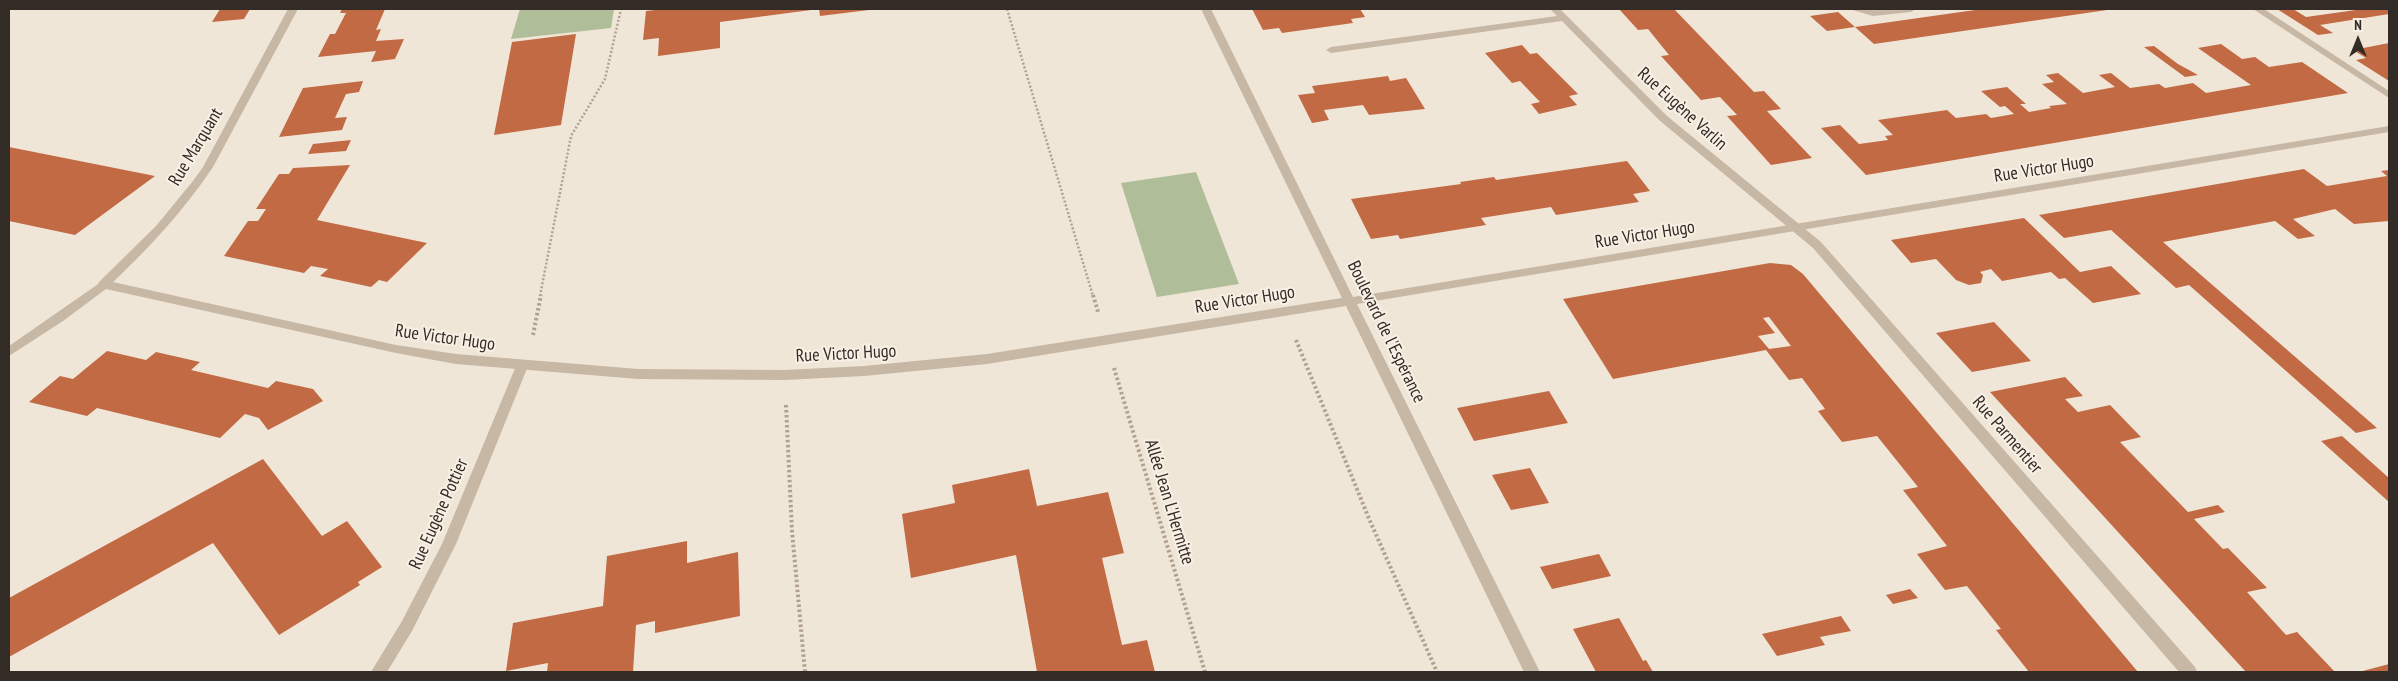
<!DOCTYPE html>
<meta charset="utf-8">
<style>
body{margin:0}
#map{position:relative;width:2398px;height:681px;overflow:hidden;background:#f0e6d8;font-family:"PT Sans Narrow",sans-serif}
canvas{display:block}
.frame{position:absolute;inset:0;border:10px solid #332b26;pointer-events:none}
.north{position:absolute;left:2333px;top:15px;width:50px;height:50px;-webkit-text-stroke:4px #f8f0e4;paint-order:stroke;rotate:0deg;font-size:14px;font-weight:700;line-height:20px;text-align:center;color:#332b26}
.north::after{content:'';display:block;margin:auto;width:18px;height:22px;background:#332b26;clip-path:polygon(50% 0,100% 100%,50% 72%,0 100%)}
</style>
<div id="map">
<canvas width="2398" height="681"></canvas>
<div class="frame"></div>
<div class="north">N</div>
</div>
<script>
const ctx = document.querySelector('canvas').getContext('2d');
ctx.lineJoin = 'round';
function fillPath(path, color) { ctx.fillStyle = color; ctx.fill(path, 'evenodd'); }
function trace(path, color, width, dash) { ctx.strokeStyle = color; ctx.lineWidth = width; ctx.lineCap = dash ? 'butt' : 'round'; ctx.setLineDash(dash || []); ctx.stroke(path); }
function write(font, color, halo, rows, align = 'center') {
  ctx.font = font + ' "PT Sans Narrow",sans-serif'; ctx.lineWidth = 4; ctx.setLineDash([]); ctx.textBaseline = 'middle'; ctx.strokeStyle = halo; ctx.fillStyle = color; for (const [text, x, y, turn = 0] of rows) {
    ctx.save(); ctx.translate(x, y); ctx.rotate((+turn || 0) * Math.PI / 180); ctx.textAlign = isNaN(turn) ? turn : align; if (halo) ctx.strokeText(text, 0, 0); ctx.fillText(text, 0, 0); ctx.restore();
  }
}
fillPath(new Path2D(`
 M520,9H614L611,28L511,39Z
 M1196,172L1239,284L1157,297L1121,183Z`), '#afbe99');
fillPath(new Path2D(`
 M220,9H250L244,19L212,22Z
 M342,9H385L376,30L381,29L376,41L404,39L395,59L371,62L376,51L318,57L330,34H335L346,13H340Z
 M664,9H811V10L720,22V48L658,56L659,38L643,40L646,11Z
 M819,9H869V10L820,16Z
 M1252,9H1360L1365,17L1351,19L1353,23L1282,33L1279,28L1263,30Z
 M1619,9H1674L1754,92L1764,91L1781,109L1767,111L1812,158L1771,165L1727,116L1737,115L1720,97L1701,100L1661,56L1669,55L1648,29L1638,30Z
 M1982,9L2107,10L1874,44L1855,27Z
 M2277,9H2293L2306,17L2363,9H2389V14L2320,25L2333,33L2318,35Z
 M1838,12L1855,27L1827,31L1810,16Z
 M576,34L561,125L494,135L512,42Z
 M2389,43V81L2356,60L2366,58L2353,50Z
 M2221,44L2242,59L2255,57L2269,67L2302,62L2348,93L1866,175L1821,128L1840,125L1859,144L1888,140L1885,136L1893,135L1878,120L1947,110L1956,118L1986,114L1991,118L2014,114L2005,106L2000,107L1981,91L2007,87L2026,104H2020L2029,112L2051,108L2049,106L2067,104L2042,84L2054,82L2046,75L2058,73L2083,93L2115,87L2099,75L2111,73L2130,88L2159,84L2165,88L2193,83L2206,93L2251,85L2198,48Z
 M1522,45L1530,54L1537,53L1578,94L1569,96L1577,105L1539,114L1531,104L1540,102L1520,81L1512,83L1485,53Z
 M2154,46L2178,64L2198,75L2185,77L2144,47Z
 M1388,76L1390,81L1406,78L1425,109L1369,115L1363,105L1324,110L1329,120L1312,123L1298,95L1315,93L1312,86Z
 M363,81L359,92L346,94L335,118L347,117L342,130L279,137L303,88Z
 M351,140L346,151L308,154L313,144Z
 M9,147L155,176L75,235L9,221Z
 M1627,161L1650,191L1633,194L1639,202L1556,215L1551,207L1481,218L1486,225L1400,239L1398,235L1371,239L1351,199L1461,184L1460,182L1494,177L1496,180Z
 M350,165L317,220L427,243L387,282L379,280L371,287L320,276L328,269L311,266L304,273L224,256L248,221H258L266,209H256L279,174H289L293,168Z
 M2304,169L2327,186L2387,176L2381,171L2389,170V221L2354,224L2335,209L2293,219L2315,236L2298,239L2275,221L2163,242L2377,428L2356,433L2189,285L2176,288L2111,230L2064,238L2039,215Z
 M2024,218L2080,272L2111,266L2141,294L2093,303L2065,278L2059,279L2051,272L2002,281L1991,269L1980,272L1983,275L1981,283L1969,285L1956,280L1936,259L1911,263L1891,240Z
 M1770,263L1791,265L1803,274L2138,672H2029L1996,630L2001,629L1967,586L1945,590L1917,554L1947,546L1903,490L1918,487L1877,436L1842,442L1818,411L1825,409L1802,378L1789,380L1766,350L1613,379L1563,299ZM1769,317L1791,346L1769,349L1758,336L1775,333L1763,318Z
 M1994,322L2031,361L1972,372L1936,333Z
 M107,351L146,360L156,352L200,362L191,370L268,388L276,381L313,389L323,401L268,430L259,418L245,414L220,438L97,408L87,416L29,402L60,376L73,379Z
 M2065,377L2083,396L2065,399L2078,412L2110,405L2141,437L2120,442L2188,512L2218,505L2225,512L2194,519L2223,549L2228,548L2267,588L2247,592L2286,635L2297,632L2335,672H2246L1990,392Z
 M1549,391L1568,423L1474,441L1457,408Z
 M2342,436L2389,478V502L2321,441Z
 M263,459L322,536L347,521L382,567L358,582L360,585L279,635L213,543L9,657V598Z
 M1530,468L1549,503L1511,510L1492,475Z
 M1029,469L1037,506L1108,492L1124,553L1102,558L1122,645L1147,640L1155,672H1037L1016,555L911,578L902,514L955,503L952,485Z
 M687,541V563L738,552L740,616L655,633V621L636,625L633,672H547L548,663L506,671L513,623L603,606L607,556Z
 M1599,554L1611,576L1552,589L1540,567Z
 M1910,589L1918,598L1893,604L1886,595Z
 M1841,616L1851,631L1820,637L1825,645L1777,656L1762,634Z
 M1619,618L1643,661L1646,660L1653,672H1596L1573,629Z
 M2389,664V672H2359Z`), '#c26a44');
trace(new Path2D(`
 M1007,9L1093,296
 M540,296L571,136L605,79L621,9`), '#b3a18f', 2.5, [2, 2]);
trace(new Path2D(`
 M1093,295L1098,312
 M533,335L541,295
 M1296,340L1370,521L1437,672
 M1114,368L1205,672
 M786,405L792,531L805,672`), '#b3a18f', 4, [2.5, 2.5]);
fillPath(new Path2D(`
 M1849,9H1916L1911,12L1873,16Z
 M2253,9H2264L2389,91V98Z`), '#c7b7a5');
fillPath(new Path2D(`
 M288,9H298L213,167C183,212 147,250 108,287H100L98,284L100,281L156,226L193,181L203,167Z
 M1550,9H1560L1667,116L1821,242L2195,667L2197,672H2179L1813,248L1659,120L1562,21L1331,53L1326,50L1331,47L1557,16Z
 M522,361L528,366L456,544L412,631L387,672H371L402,621L442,544L516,366Z`), '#c7b7a5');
fillPath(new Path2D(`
 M1201,9H1211L1353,297L2389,126V132L1357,304L1540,672H1524L1346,306L987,364L864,376L785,380L638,379L456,364L396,353L106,289L63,321L9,356V346L104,280L396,345L456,354L638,369L785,370L864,366L987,354L1342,298Z`), '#c7b7a5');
write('18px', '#332b26', '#f8f0e4', [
 ["Rue Eugène Varlin",1682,109,42],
 ["Rue Marquant",196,147,-59],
 ["Rue Victor Hugo",2044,169,-9],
 ["Rue Victor Hugo",1645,235,-9],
 ["Rue Victor Hugo",1245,300,-9],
 ["Boulevard de l'Espérance",1386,332,64],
 ["Rue Victor Hugo",445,338,8],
 ["Rue Victor Hugo",846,354,-3],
 ["Rue Parmentier",2007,435,49],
 ["Allée Jean L'Hermitte",1169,502,73],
 ["Rue Eugène Pottier",439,514,-66]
]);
</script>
